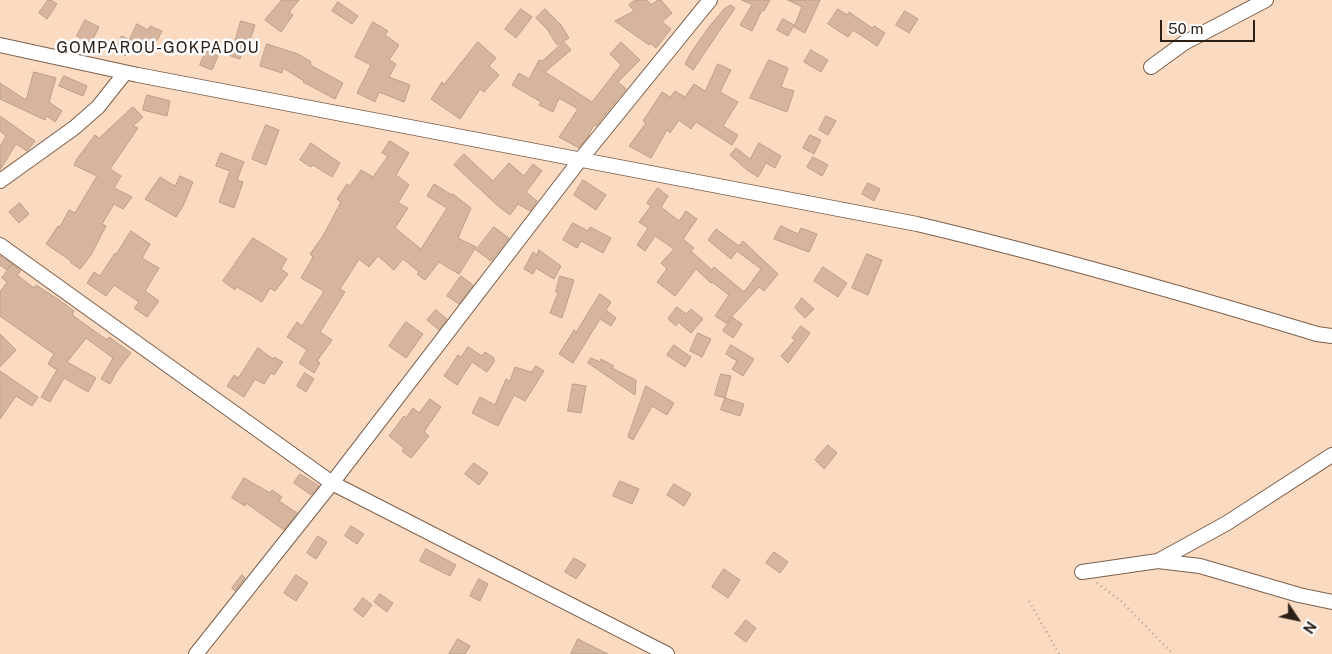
<!DOCTYPE html>
<style>
body{margin:0}
#map{position:relative;width:1332px;height:654px;overflow:hidden;background:#fbdac2;font-family:"Public Sans",sans-serif}
canvas{display:block}
.north{position:absolute;left:1272px;top:594px;width:50px;height:50px;-webkit-text-stroke:4px #fff;paint-order:stroke;rotate:124deg;font-size:14px;font-weight:700;line-height:20px;text-align:center;color:#2b1f16}
.north::after{content:'';display:block;margin:auto;width:18px;height:22px;background:#2b1f16;clip-path:polygon(50% 0,100% 100%,50% 72%,0 100%)}
.scale{position:absolute;left:1160px;top:20px;width:95px;height:22px;box-sizing:border-box;border:2px solid #2b1f16;border-top:0;padding-left:6px;font-size:15px;line-height:18px;white-space:nowrap;color:#2b1f16;-webkit-text-stroke:4px #fff;paint-order:stroke}
</style>
<div id="map">
<canvas width="1332" height="654"></canvas>
<div class="north">N</div>
<div class="scale">50 m</div>
</div>
<script>
const ctx = document.querySelector('canvas').getContext('2d');
ctx.lineJoin = 'round';
function fillPath(path, color) { ctx.fillStyle = color; ctx.fill(path, 'evenodd'); }
function trace(path, color, width, dash) { ctx.strokeStyle = color; ctx.lineWidth = width; ctx.lineCap = dash ? 'butt' : 'round'; ctx.setLineDash(dash || []); ctx.stroke(path); }
function write(font, color, halo, rows, align = 'center') {
  ctx.font = font + ' "Public Sans",sans-serif'; ctx.lineWidth = 5; ctx.setLineDash([]); ctx.textBaseline = 'middle'; ctx.strokeStyle = halo; ctx.fillStyle = color; for (const [text, x, y, turn = 0] of rows) {
    ctx.save(); ctx.translate(x, y); ctx.rotate((+turn || 0) * Math.PI / 180); ctx.textAlign = isNaN(turn) ? turn : align; if (halo) ctx.strokeText(text, 0, 0); ctx.fillText(text, 0, 0); ctx.restore();
  }
}
const building = new Path2D(`
 M48,0H51L57,4L47,19L39,13Z
 M282,0H299L289,12L293,15L281,32L265,20Z
 M635,0H647L651,5L658,0H661L672,13L662,22L671,29L656,48L650,43L649,45L615,21L634,11L629,5Z
 M742,0H770L764,11L762,10L752,31L740,25L752,5Z
 M788,0H820L805,33L794,27L802,7Z
 M338,2L358,16L352,24L332,11Z
 M731,5L735,8L693,70L685,64L690,54L709,27L724,9Z
 M521,9L532,17L516,38L505,29Z
 M545,9L561,25L569,38L557,45L547,29L536,18Z
 M838,9L847,15L849,12L872,28L874,26L885,33L877,46L853,30L848,37L828,24Z
 M905,11L918,19L909,33L896,25Z
 M783,19L794,25L788,36L777,30Z
 M85,20L99,27L91,43L77,36Z
 M241,21L255,25L248,46L245,45L240,59L231,56Z
 M373,22L388,31L385,35L399,45L389,60L396,64L389,77L410,85L404,102L379,92L375,102L357,93L371,65L355,57Z
 M137,24L148,30L150,26L162,31L152,50L130,39Z
 M122,36L133,42L125,56L115,50Z
 M478,42L496,58L489,66L499,75L484,92L480,89L460,119L431,99L442,82L444,84Z
 M564,42L571,50L545,72L592,102L621,65L610,54L621,42L640,60L618,82L626,89L596,126L594,125L587,138L579,148L559,137L578,109L559,98L553,112L539,105L541,102L512,85L519,73L529,79L539,60L542,61Z
 M267,44L298,54L311,62L310,65L343,83L335,99L303,82L304,81L283,68L282,73L260,66Z
 M811,50L828,60L821,72L804,62Z
 M206,51L218,56L212,70L200,65Z
 M769,60L788,68L781,87L794,91L787,112L750,98Z
 M718,64L731,70L720,92L738,102L723,126L738,135L732,145L696,122L691,129L679,120L670,133L667,130L651,158L629,146L646,123L643,121L662,92L670,97L675,91L685,97L694,84L705,91Z
 M34,72L56,78L49,102L62,111L55,122L47,116L45,120L0,99V83L26,100Z
 M64,76L87,86L83,96L59,86Z
 M147,95L170,101L167,116L143,110Z
 M133,107L143,117L133,126L138,128L110,169L121,176L114,188L132,197L123,209L114,204L102,224L106,226L91,255L80,269L70,262L71,261L46,244L58,226L60,227L69,210L75,213L97,176L74,165L77,159L95,135L99,138Z
 M0,116L35,141L27,151L16,144L0,170V147L6,136L0,131Z
 M826,116L836,121L828,135L819,130Z
 M266,125L279,130L266,165L252,159Z
 M810,135L821,140L814,154L803,148Z
 M390,141L409,153L396,175L409,185L398,203L408,208L395,228L421,249L447,208L427,196L434,184L452,195L453,194L471,208L458,238L476,247L459,274L439,262L425,280L417,274L419,272L403,259L394,270L378,256L369,267L359,259L340,289L345,292L320,332L332,340L317,361L320,363L314,373L299,363L307,350L287,337L297,322L302,326L324,291L301,278L313,257L310,254L323,236L341,202L337,199L347,184L350,186L361,170L373,177L388,156L382,153Z
 M311,143L340,163L332,177L313,165L311,167L300,160Z
 M759,143L781,156L775,168L766,163L758,177L747,170L730,155L736,148L750,159Z
 M221,153L244,162L237,180L243,182L234,208L219,202L230,171L216,166Z
 M464,154L493,181L509,163L524,176L533,164L542,171L526,192L537,201L530,211L518,204L510,215L498,206L454,165Z
 M813,157L828,165L822,176L807,167Z
 M180,176L193,182L183,206L176,217L145,199L160,177L175,186Z
 M583,180L606,195L596,210L574,195Z
 M868,183L880,189L874,201L862,194Z
 M658,188L668,196L661,207L679,221L686,211L697,219L683,239L694,248L691,251L712,270L714,267L744,292L761,269L737,251L731,259L708,240L716,229L739,246L743,241L778,274L764,291L759,287L726,323L715,316L729,295L712,282L711,283L696,269L675,296L657,282L667,269L661,263L674,249L655,236L645,251L637,245L648,228L639,222L651,206L647,203Z
 M20,203L29,214L19,223L9,212Z
 M573,223L588,231L590,227L611,238L603,253L581,241L577,248L563,240Z
 M781,226L798,234L801,228L817,234L809,252L774,239Z
 M494,227L509,238L491,261L476,250Z
 M131,231L150,244L142,258L159,268L145,291L159,301L147,317L134,308L139,302L114,285L106,296L87,283L94,272L100,276L115,253L116,254Z
 M253,238L287,259L281,269L288,274L275,291L270,288L262,302L237,287L235,290L223,281Z
 M539,250L561,266L554,279L536,268L533,274L524,269L533,252L537,255Z
 M867,254L882,260L868,295L852,288Z
 M0,256L12,264L7,270L0,265Z
 M12,264L21,271L17,275L34,288L36,285L59,300L74,311L72,315L107,340L109,337L131,353L117,371L110,384L101,379L113,358L86,338L67,362L96,378L88,392L64,378L50,402L41,397L57,370L48,364L54,354L0,316V292L7,282L2,278Z
 M823,267L847,283L838,297L814,281Z
 M461,276L473,285L459,304L447,296Z
 M560,276L574,280L562,318L550,313L558,293L556,292Z
 M600,294L611,302L606,310L616,318L611,326L600,319L573,363L559,354L574,330L576,332Z
 M802,298L814,309L805,318L795,308Z
 M677,307L686,314L691,309L703,319L691,333L678,322L676,326L668,319Z
 M436,310L447,319L439,330L427,320Z
 M732,317L742,324L733,338L723,331Z
 M406,322L423,334L406,358L389,346Z
 M801,326L810,333L788,363L781,356L795,340L792,338Z
 M698,333L711,339L702,357L690,351Z
 M0,334L16,350L0,367Z
 M674,345L691,357L685,367L667,355Z
 M731,345L754,359L743,376L732,369L737,361L726,354Z
 M468,347L482,356L485,352L494,358V362L487,372L472,362L457,385L444,376L458,355L461,357Z
 M258,348L273,359L274,357L283,362L274,375L271,373L264,384L255,379L244,397L227,386L234,375L238,378Z
 M591,358L600,362L601,359L614,366L612,368L636,380L635,395L588,363Z
 M536,366L544,371L525,401L514,395L498,426L472,413L480,397L495,405L506,379L510,381L515,367L531,372Z
 M0,371L38,397L32,406L16,396L0,419Z
 M305,373L314,379L306,392L297,386Z
 M721,374L731,376L725,398L715,395Z
 M573,384L586,386L581,413L568,411Z
 M646,386L674,403L667,415L652,406L633,440L628,437Z
 M725,398L744,404L740,416L721,410Z
 M430,399L441,407L424,432L429,436L411,458L402,451L404,448L389,436L404,416L406,418L413,408L419,413Z
 M828,445L837,453L824,469L815,460Z
 M474,463L488,473L479,485L465,474Z
 M300,474L319,486L311,495L294,483Z
 M244,478L270,493L272,490L282,497L279,501L297,513L284,530L246,503L245,506L232,498Z
 M620,481L639,489L632,504L613,496Z
 M674,484L691,494L684,506L667,495Z
 M351,526L364,534L357,544L345,536Z
 M318,536L327,542L316,559L307,553Z
 M426,549L456,565L450,576L420,561Z
 M774,552L788,562L780,573L766,563Z
 M574,558L586,565L576,579L565,572Z
 M724,569L740,580L728,598L712,587Z
 M242,575L245,578L235,591L232,588Z
 M296,575L308,583L296,601L284,593Z
 M479,579L488,584L480,601L470,596Z
 M380,594L393,603L387,612L374,602Z
 M363,598L372,605L363,617L354,610Z
 M746,620L756,628L746,642L735,634Z
 M458,639L470,646L465,654H449Z
 M578,639L608,654H571Z`);
fillPath(building, '#d5b59d');
trace(building, '#bd9e87', 1);
const street = new Path2D(`
 M0,45L138,75L917,224C1052,256 1185,294 1317,334L1332,336
 M1151,67L1184,43L1266,0
 M0,181L74,128L98,107L125,73
 M0,245L332,483L667,654
 M1158,561L1227,523L1332,455
 M1082,572L1158,561L1200,566L1299,595L1332,602
 M196,654L332,483L580,160L710,0`);
trace(street, '#7c5f4a', 16);
trace(new Path2D(`
 M1097,583L1121,601L1173,654
 M1029,601L1059,654`), '#b99e8b', 2.5, [1, 4]);
trace(street, '#fff', 14);
ctx.letterSpacing = '1px';
write('16px', '#2b1f16', '#fff', [
 ["GOMPAROU-GOKPADOU",158,48]
]);
ctx.letterSpacing = '0px';
</script>
